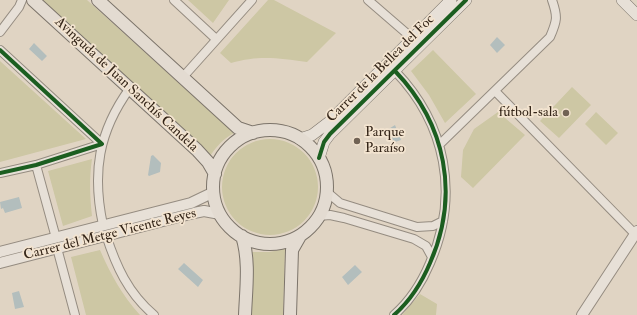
<!DOCTYPE html>
<meta charset="utf-8">
<style>
body{margin:0}
canvas{display:block;background:#e0d4c3}
</style>
<canvas width="637" height="315"></canvas>
<script>
const ctx = document.querySelector('canvas').getContext('2d');
ctx.lineJoin = 'round';
function fillPath(path, color) { ctx.fillStyle = color; ctx.fill(path, 'evenodd'); }
function trace(path, color, width, dash) { ctx.strokeStyle = color; ctx.lineWidth = width; ctx.lineCap = dash ? 'butt' : 'round'; ctx.setLineDash(dash || []); ctx.stroke(path); }
function write(font, color, halo, rows, align = 'center') {
  ctx.font = font + ' "IM FELL Double Pica",serif'; ctx.lineWidth = 3.5; ctx.setLineDash([]); ctx.textBaseline = 'middle'; ctx.strokeStyle = halo; ctx.fillStyle = color; for (const [text, x, y, turn = 0] of rows) {
    ctx.save(); ctx.translate(x, y); ctx.rotate((+turn || 0) * Math.PI / 180); ctx.textAlign = isNaN(turn) ? turn : align; if (halo) ctx.strokeText(text, 0, 0); ctx.fillText(text, 0, 0); ctx.restore();
  }
}
fillPath(new Path2D(`
 M41,0H87L234,133C223,139 217,146 210,156Z
 M188,0H229L213,23Z
 M268,0H274L336,33L307,62C278,58 259,55 231,63L220,53Z
 M433,50L476,94L445,123L429,95L411,71Z
 M0,61L86,139L0,162Z
 M572,87L591,105L559,138L540,121Z
 M498,112L525,135L473,188L461,177L463,150L474,129Z
 M596,112L618,133L606,145L585,124Z
 M222 187a48 48 0 1 1 96 0a48 48 0 1 1-96 0Z
 M92,159C89,179 90,197 92,216L63,226L48,171Z
 M285,249L283,315H251L252,252H269Z
 M100,250C111,275 122,295 140,315H86L71,257Z
 M420,294L437,304L436,315H402Z`), '#cdc7a4');
fillPath(new Path2D(`
 M497,37L505,45L497,53L490,45Z
 M34,43L47,56L42,61L29,49Z
 M395,125L401,140L392,143L387,130Z
 M153,155L161,163L160,172L149,176L148,175L151,156Z
 M19,197L22,208L5,213L3,208L1,209L0,202Z
 M184,263L203,280L198,287L178,269Z
 M355,265L362,272L348,285L342,277Z
 M19,291L24,307L15,309L12,293Z`), '#b3bebd');
const minor = new Path2D(`
 M174,0L216,39
 M368,0L412,38
 M0,32L19,7L22,0
 M0,50L102,144L36,165L0,173
 M183,77L252,0
 M495,91L635,234
 M439,145L550,37C557,21 558,17 552,0
 M36,165L56,238
 M327,192L340,203L417,227L433,226L443,221
 M319,216L330,215L344,218L414,239L426,246L432,257
 M103,225C92,173 98,132 130,88
 M106,235C116,266 128,293 154,315
 M57,248L75,315
 M394,315C410,301 422,282 430,263C460,195 446,124 395,71`);
const tertiary = new Path2D(`
 M0,252L191,203L214,192
 M0,263L194,213L204,211L220,214
 M582,315L637,231`);
const secondary = new Path2D(`
 M622,0L637,15
 M300,139L312,135L329,122L451,0
 M319,158L324,142L330,134L466,0`);
const primary = new Path2D(`
 M33,0L197,150L208,162L215,174
 M98,0L238,128L253,133
 M213 187a57 57 0 1 1 114 0a57 57 0 1 1-114 0Z
 M242,236C250,261 246,289 245,315
 M290,315L292,250L300,236`);
trace(minor, '#958c81', 10);
trace(tertiary, '#958c81', 12);
trace(secondary, '#7c746a', 12);
trace(primary, '#7c746a', 14);
trace(minor, '#e7e0d7', 8);
trace(tertiary, '#e7e0d7', 10);
trace(secondary, '#e7e0d7', 11);
trace(primary, '#e3dbd1', 12);
trace(new Path2D(`
 M0,50L102,144L36,165L0,173
 M319,158L324,142L330,134L466,0
 M394,315C410,301 422,282 430,263C460,195 446,124 395,71`), '#1b5e20', 4);
for (const [x, y, r, color] of [
 [566,113,4,"#706254"],
 [357,141,4,"#706254"]
]) { const dot = new Path2D(); dot.arc(x, y, r, 0, 2 * Math.PI); ctx.fillStyle = color; ctx.fill(dot); trace(dot, '#f3e4d0', 1.5); }
write('14px', '#342518', '#f3e4d0', [
 ["Carrer de la Bellea del Foc",381,69,-45],
 ["Avinguda de Juan Sanchís Candela",126,85,43],
 ["Carrer del Metge Vicente Reyes",110,235,-14]
]);
write('14px', '#342518', '#f3e4d0', [
 ["fútbol-sala",558,113],
 ["Parque",365,133,"left"],
 ["Paraíso",365,149,"left"]
], 'right');
</script>
